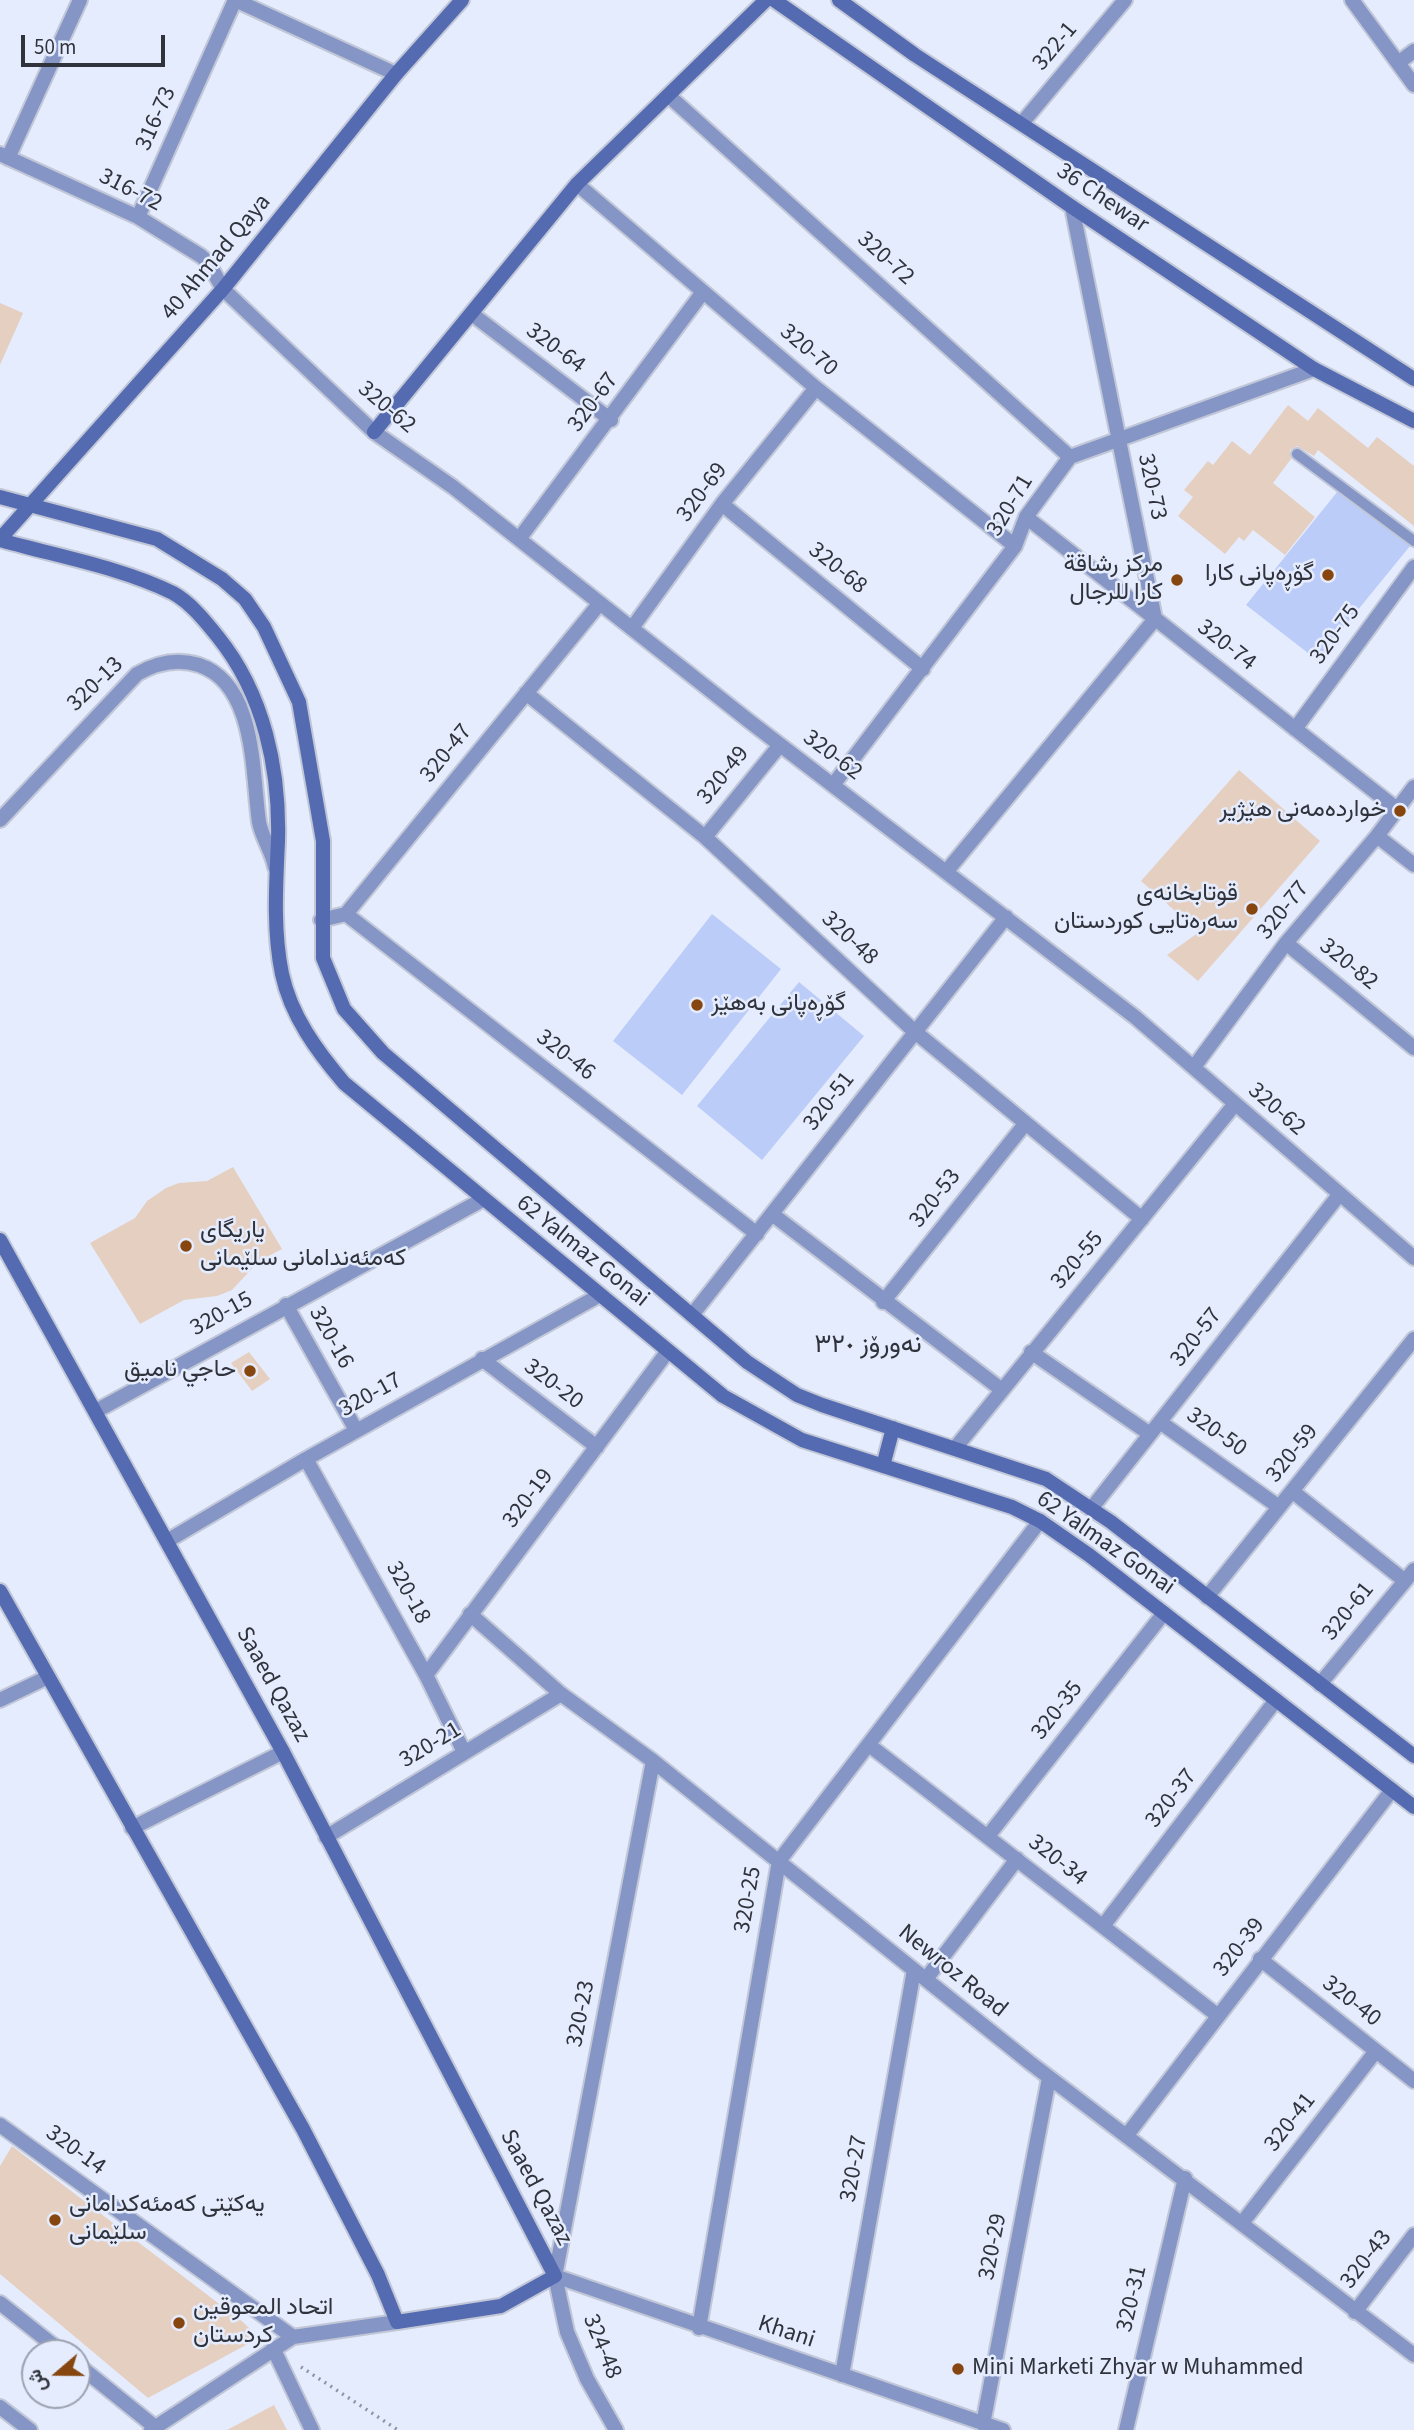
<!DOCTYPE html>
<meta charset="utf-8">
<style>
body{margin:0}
#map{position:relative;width:1414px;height:2430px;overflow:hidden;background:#e5ecfe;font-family:"Source Sans 3",Vazirmatn,sans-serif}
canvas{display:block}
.north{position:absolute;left:21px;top:2339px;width:70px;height:70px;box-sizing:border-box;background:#e5ecfe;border:2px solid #9da2b0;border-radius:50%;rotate:250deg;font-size:19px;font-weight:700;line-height:28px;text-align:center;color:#30333c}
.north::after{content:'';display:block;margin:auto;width:24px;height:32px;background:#87460f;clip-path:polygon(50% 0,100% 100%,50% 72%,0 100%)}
.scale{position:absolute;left:21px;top:35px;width:144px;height:32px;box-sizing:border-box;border:4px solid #30333c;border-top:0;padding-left:9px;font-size:21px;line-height:24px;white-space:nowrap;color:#30333c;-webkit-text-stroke:5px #e5ecfe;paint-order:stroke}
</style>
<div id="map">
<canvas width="1414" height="2430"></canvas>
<div class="north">ش</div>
<div class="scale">50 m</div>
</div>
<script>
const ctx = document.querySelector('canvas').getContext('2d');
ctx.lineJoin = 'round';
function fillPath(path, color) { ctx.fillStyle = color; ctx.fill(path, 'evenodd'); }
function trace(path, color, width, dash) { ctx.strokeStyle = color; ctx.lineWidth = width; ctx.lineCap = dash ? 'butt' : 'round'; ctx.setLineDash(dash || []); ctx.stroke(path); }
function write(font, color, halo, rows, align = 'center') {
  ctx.font = font + ' "Source Sans 3",Vazirmatn,sans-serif'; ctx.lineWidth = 5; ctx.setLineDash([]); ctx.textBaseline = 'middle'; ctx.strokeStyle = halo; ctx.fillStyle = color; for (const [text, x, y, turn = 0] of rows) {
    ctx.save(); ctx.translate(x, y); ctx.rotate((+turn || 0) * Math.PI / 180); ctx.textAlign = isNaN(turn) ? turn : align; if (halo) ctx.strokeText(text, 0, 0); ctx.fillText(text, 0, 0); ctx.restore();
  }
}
fillPath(new Path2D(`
 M1338,491L1410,546L1317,660L1246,605Z
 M712,914L781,969L682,1095L613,1041Z
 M799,982L864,1036L762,1160L697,1106Z`), '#bcccf9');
fillPath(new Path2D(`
 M0,303L23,313L0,365Z
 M1288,405L1308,421L1318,408L1368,448L1377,437L1414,466V526L1318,450L1314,456L1297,446L1290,450L1291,459L1273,483L1315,517L1285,555L1253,530L1244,541L1239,537L1225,554L1178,516L1193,497L1184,490L1208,461L1213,465L1232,441L1250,455Z
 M1239,770L1320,841L1198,981L1167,955L1199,932L1141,881Z
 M233,1167L282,1249L259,1261L232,1290L217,1296L184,1300L140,1324L90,1243L135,1218L147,1201L166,1188L179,1183L207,1181Z
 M249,1352L270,1379L252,1391L231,1363Z
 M12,2146L243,2322L259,2338L148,2398L0,2274V2166Z
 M274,2405L287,2430H227Z`), '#e5cfc0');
const lane = new Path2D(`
 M1297,454L1414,541`);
const street = new Path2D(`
 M235,0L396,74
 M1352,0L1414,85
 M1398,63L1414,51
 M669,96L1070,457
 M1022,123L1125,0
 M0,154L138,217L201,256L208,262L223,289L374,432L453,487L749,721L1135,1017L1414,1258
 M8,158L80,0
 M577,184L816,388L1015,546
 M138,217L235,0
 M472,314L611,420
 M722,504L923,669
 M1026,517L1397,809
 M519,539L703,292
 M632,628L722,504L816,388
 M526,693L705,837L914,1031L1142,1219
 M1295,729L1414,567
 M833,785L1015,546L1026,517L1070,457L1314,369
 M0,820L137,674C156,663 177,658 199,665C256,684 252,772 259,822C262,838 272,851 275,867
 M1377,836L1414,865
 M705,837L780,745
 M946,872L1155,619L1072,207
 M346,914L757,1234
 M321,920L346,914L600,603
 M1286,943L1414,1048
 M1194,1067L1286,943L1377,836L1414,787
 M772,1214L1002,1390
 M883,1302L1025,1124
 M286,1305L356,1430
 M692,1315L1006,917
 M1031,1352L1150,1434
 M482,1359L597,1447
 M96,1411L482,1200
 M1160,1422L1279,1507
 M956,1447L1235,1104
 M306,1459L426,1675L464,1752
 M1292,1491L1405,1581
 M1091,1509L1339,1195
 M167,1541L306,1459L600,1295
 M1207,1597L1414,1339
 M470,1614L561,1694L653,1761L1029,2062L1414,2355
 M426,1675L668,1351
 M1320,1684L1414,1570
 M0,1700L48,1677
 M869,1745L1217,2015
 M132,1828L283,1752
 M988,1836L1164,1613
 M326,1837L561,1694
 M1103,1926L1276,1700
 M1260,1959L1414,2081
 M926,1979L1017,1859
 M0,2125L293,2337
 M1127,2135L1392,1790
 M1242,2223L1376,2051
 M555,2276L1003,2430
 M0,2303L63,2353
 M1355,2312L1414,2235
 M699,2328L779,1861L1040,1521
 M273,2348L312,2430
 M77,2364L155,2427
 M842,2375L914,1970
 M0,2407L30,2430
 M983,2424L1049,2078
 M151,2430L293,2337L397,2322
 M616,2430L587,2379L567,2332L555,2276L653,1761
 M1126,2430L1185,2178`);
const secondary = new Path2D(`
 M774,0L1072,207L1314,369L1414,421
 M839,0L915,55L1414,379
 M374,432L577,184L766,0
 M0,497L157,539L222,579L245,599L264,627L299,702L323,841V958L344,1009L383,1053L747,1362L797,1395L822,1405L1046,1479L1111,1522L1414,1756
 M0,539L223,289L396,74L462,0
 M0,540C56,556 120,567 173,593C190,602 206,622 218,637C264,694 280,770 278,841C276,884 273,931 282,974C291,1016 317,1051 344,1083L723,1396L802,1440L1012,1507L1040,1521L1089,1555L1414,1807
 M0,1240L283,1752L555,2276L501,2306L397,2322L378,2275L303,2129L0,1591
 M883,1466L893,1428`);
trace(lane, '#c1c7d7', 14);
trace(street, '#c1c7d7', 18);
trace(secondary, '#c1c7d7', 18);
trace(new Path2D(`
 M301,2367L398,2430`), '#8f94a2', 3.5, [2, 5]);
trace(lane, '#8495c6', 10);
trace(street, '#8495c6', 14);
trace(secondary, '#546ab1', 14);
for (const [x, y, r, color] of [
 [1328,575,7,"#87460f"],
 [1177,580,7,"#87460f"],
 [1400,811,7,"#87460f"],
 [1252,909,7,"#87460f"],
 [697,1005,7,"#87460f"],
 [186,1246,7,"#87460f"],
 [250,1371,7,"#87460f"],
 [55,2220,7,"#87460f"],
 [179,2323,7,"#87460f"],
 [958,2369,7,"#87460f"]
]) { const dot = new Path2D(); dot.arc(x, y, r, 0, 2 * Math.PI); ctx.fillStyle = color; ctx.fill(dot); trace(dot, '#e5ecfe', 2.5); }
write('24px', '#30333c', '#e5ecfe', [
 ["322-1",1056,47,-50],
 ["316-73",157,119,-66],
 ["316-72",130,191,27],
 ["36 Chewar",1102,199,34],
 ["40 Ahmad Qaya",217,258,-50],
 ["320-72",885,259,42],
 ["320-64",555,349,37],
 ["320-70",808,351,40],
 ["320-67",594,403,-53],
 ["320-62",386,408,40],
 ["320-73",1151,487,78],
 ["320-69",703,493,-53],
 ["320-71",1011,506,-59],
 ["320-68",837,569,39],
 ["320-75",1336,635,-54],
 ["320-74",1226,646,38],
 ["320-13",96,685,-44],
 ["320-47",447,754,-51],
 ["320-62",832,756,37],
 ["320-49",724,776,-51],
 ["320-77",1284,911,-51],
 ["320-48",849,939,43],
 ["320-82",1348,965,39],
 ["320-46",565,1056,38],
 ["320-51",830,1102,-52],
 ["320-62",1276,1110,41],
 ["320-53",936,1199,-52],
 ["62 Yalmaz Gonai",582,1252,39],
 ["320-55",1078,1261,-50],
 ["320-15",222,1315,-29],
 ["320-16",330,1338,61],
 ["320-57",1197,1338,-52],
 ["320-20",553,1385,37],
 ["320-17",371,1396,-29],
 ["320-50",1216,1433,35],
 ["320-59",1293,1454,-51],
 ["320-19",529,1499,-53],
 ["62 Yalmaz Gonai",1105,1544,35],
 ["320-18",407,1593,61],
 ["320-61",1349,1612,-51],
 ["Saaed Qazaz",272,1685,61],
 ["320-35",1058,1711,-52],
 ["320-21",431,1746,-31],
 ["320-37",1172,1799,-52],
 ["320-34",1057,1861,38],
 ["320-25",749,1900,-80],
 ["320-39",1240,1948,-52],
 ["Newroz Road",952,1972,39],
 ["320-40",1351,2002,38],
 ["320-23",582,2014,-79],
 ["320-41",1291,2123,-52],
 ["320-14",75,2151,36],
 ["320-27",855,2169,-80],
 ["Saaed Qazaz",535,2188,62],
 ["320-29",994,2247,-79],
 ["320-43",1367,2260,-52],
 ["320-31",1133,2299,-77],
 ["Khani",786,2333,18],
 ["324-48",601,2347,68]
]);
write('24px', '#30333c', '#e5ecfe', [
 ["مركز رشاقة",1163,566],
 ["كارا للرجال",1163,594],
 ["گۆڕەپانی کارا",1314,575],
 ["خواردەمەنی هێژیر",1386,811],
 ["قوتابخانەی",1238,895],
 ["سەرەتایی کوردستان",1238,923],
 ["گۆڕەپانی بەهێز",711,1005,"left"],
 ["یاریگای",200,1232,"left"],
 ["کەمئەندامانی سلێمانی",200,1260,"left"],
 ["حاجي ناميق",236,1371],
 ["یەکێتی کەمئەکدامانی",69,2206,"left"],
 ["سلێمانی",69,2234,"left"],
 ["اتحاد المعوقین",193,2309,"left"],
 ["کردستان",193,2337,"left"],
 ["Mini Marketi Zhyar w Muhammed",972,2369,"left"]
], 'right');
write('26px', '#30333c', '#e5ecfe', [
 ["نەورۆز ٣٢٠",868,1346]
]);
</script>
